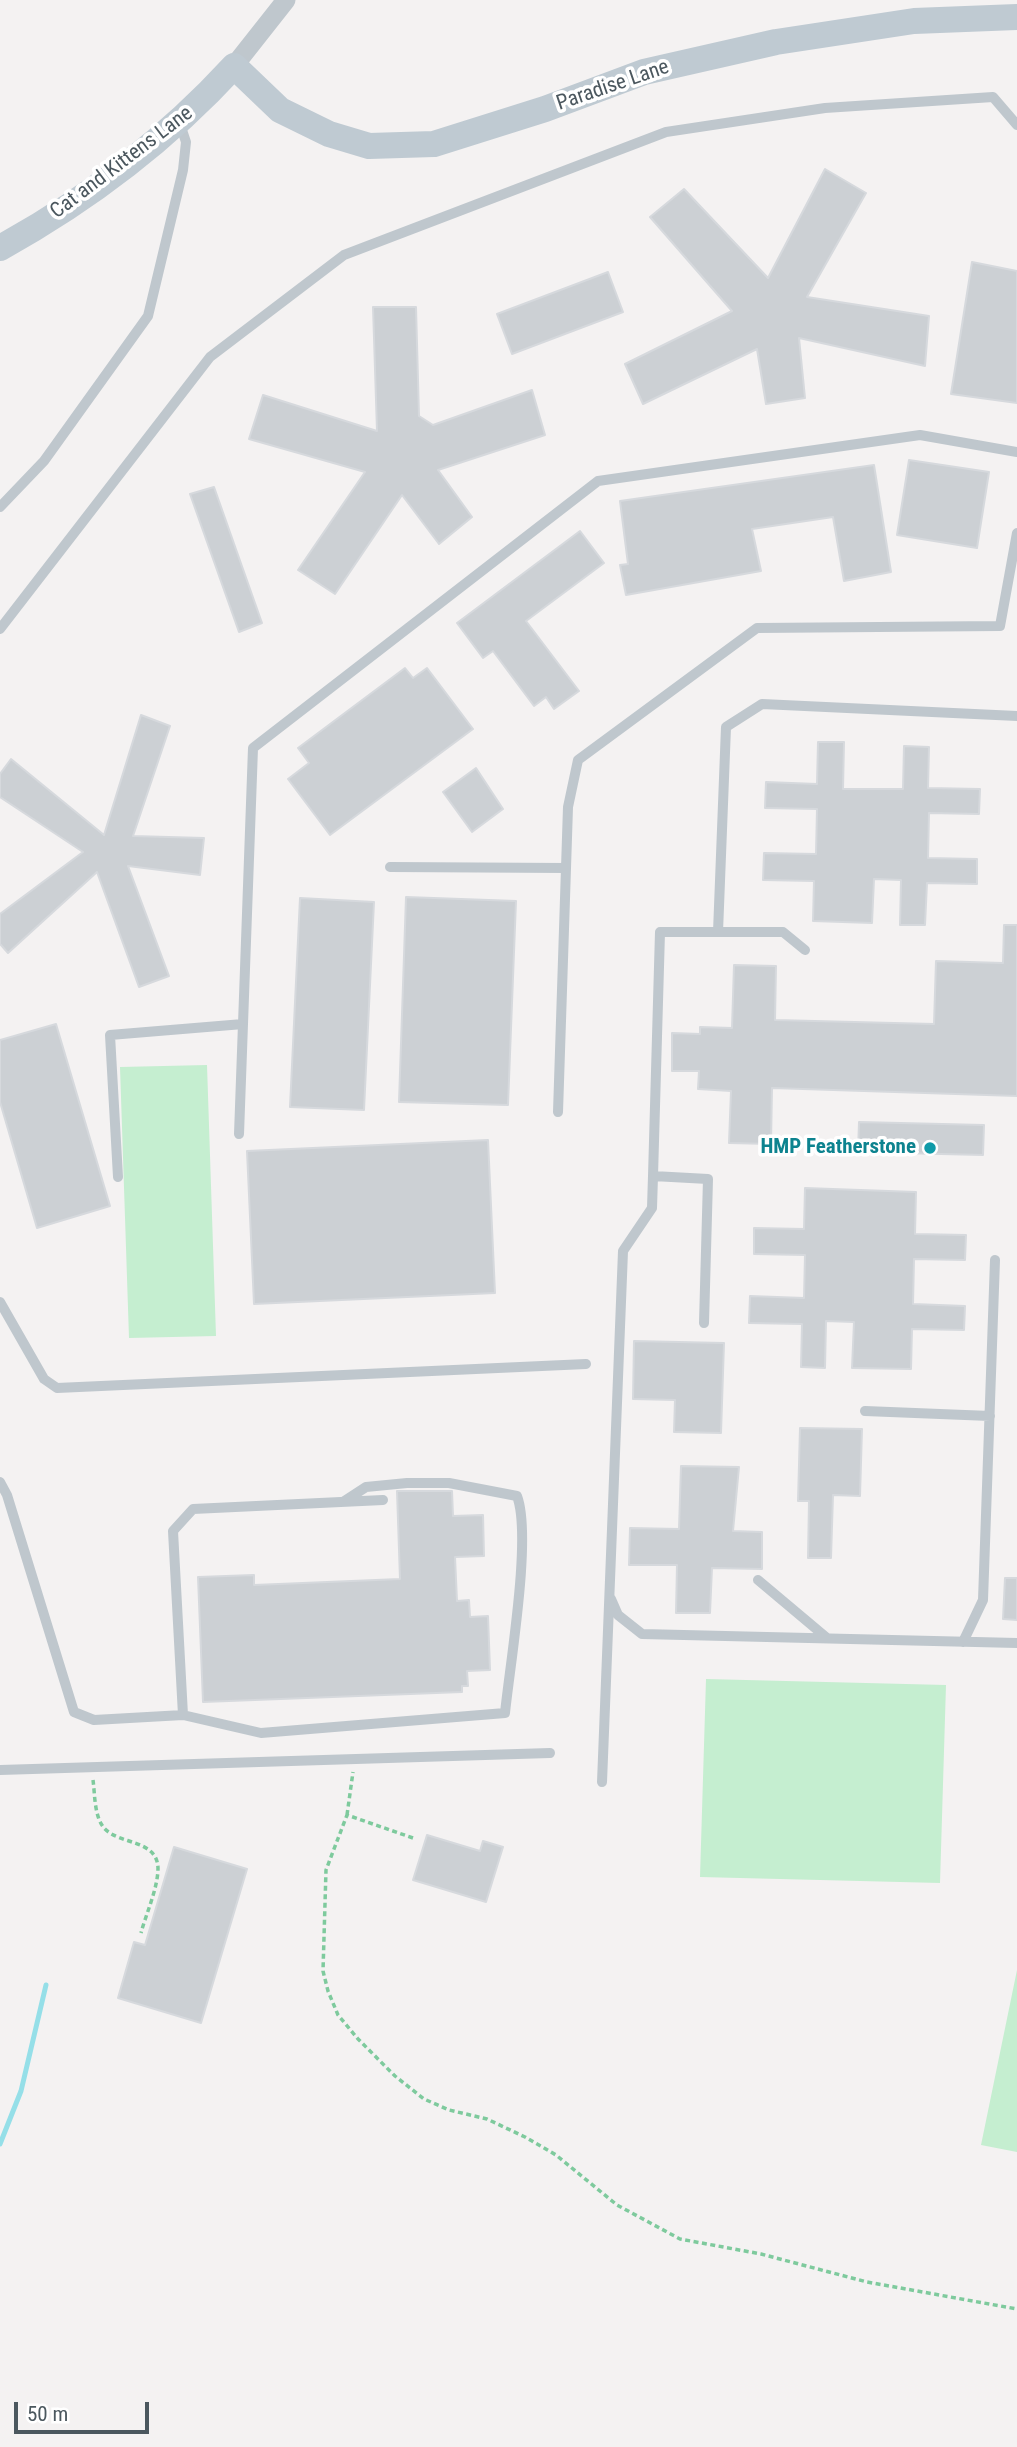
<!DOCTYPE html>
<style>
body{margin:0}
#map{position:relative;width:1017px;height:2447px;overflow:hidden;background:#f4f2f2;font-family:"Roboto Condensed",sans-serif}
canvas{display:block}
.scale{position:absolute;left:14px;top:2402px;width:135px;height:32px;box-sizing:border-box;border:4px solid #4b575e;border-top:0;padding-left:9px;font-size:21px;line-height:24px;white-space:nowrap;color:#4b575e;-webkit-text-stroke:5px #fff;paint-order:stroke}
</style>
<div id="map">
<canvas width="1017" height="2447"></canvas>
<div class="scale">50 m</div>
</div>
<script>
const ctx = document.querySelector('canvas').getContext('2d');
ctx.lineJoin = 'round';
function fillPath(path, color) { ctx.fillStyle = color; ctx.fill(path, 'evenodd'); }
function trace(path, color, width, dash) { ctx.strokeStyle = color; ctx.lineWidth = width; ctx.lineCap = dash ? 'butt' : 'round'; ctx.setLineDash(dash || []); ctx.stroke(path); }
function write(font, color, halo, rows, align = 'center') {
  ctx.font = font + ' "Roboto Condensed",sans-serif'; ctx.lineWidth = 7; ctx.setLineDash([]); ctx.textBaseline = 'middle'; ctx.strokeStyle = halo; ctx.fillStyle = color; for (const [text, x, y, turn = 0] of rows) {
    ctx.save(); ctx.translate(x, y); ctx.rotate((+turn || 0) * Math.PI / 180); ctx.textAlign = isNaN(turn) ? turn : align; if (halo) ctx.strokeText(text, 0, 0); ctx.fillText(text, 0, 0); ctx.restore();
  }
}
fillPath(new Path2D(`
 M207,1065L216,1336L129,1338L120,1067Z
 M706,1679L946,1685L940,1883L700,1877Z
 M1017,1970V2152L981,2145Z`), '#c5eed0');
trace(new Path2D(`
 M0,2144L21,2091L46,1985`), '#95dfe8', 5);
const building = new Path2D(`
 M825,169L866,193L807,297L929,316L925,366L799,338L805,398L766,404L757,349L643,404L625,364L732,311L650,217L684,189L768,278Z
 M972,262L1017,271V403L951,394Z
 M608,272L623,312L512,354L497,314Z
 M373,307H416L419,416L433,425L532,390L545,435L438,470L472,517L439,544L402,495L335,594L298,570L365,472L249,439L263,395L377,431Z
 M909,460L989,472L977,548L897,535Z
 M874,465L891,572L844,581L833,517L752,529L761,571L626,595L620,565L628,564L620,501Z
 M214,487L262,623L239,632L190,494Z
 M580,531L604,563L526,621L579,691L554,709L546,697L534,706L493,651L483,658L457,623Z
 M405,668L413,678L427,668L473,729L330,835L288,779L309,763L298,748Z
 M141,715L170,726L133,836L204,838L200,875L128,866L169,976L139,987L97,872L8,953L0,944V914L83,852L0,797V774L11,759L104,835Z
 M818,742H844L843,789H903L904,746L929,747L928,788L980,789L979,814L929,813L928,858L977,859V884L927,883L925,925H900L901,880L874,879L872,923L813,921L814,881L763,880L764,853L816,854L817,809L765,808L766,782L817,784Z
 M476,768L503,809L472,832L443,792Z
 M406,897L516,901L508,1105L399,1102Z
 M300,898L374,902L364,1110L290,1107Z
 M1004,925H1017V1096L772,1088L771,1144L729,1143L731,1091L698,1089L699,1071H672V1033L700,1034V1027L732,1028L734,965L776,966L775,1020L934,1024L936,961L1003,963Z
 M56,1024L110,1206L37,1228L0,1102V1040Z
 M859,1122L984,1125L983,1155L858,1152Z
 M488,1140L495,1293L254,1304L247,1151Z
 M805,1188L916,1192L915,1234L966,1235L965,1260L914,1259L913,1304L965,1306L964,1330L912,1329L911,1369L852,1368L854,1322L826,1321L825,1368L801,1367L802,1324L749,1323L750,1296L804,1298L805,1255L754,1254V1228L804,1229Z
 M634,1341L724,1343L721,1433L674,1432L675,1400L633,1399Z
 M800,1428L862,1429L860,1496L833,1495L831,1558H808L809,1501H798Z
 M681,1466L739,1467L733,1531L762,1532V1569L712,1568L710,1613H676L677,1565H629L630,1528L679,1529Z
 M397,1491H452L453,1516L483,1515L484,1556L455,1557L457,1601L469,1600L470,1617L488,1616L490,1670L467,1671L468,1686H462V1692L203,1702L198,1577L254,1575V1585L400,1579Z
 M1005,1578H1017V1620L1003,1619Z
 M427,1835L480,1851L483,1841L503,1847L486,1902L413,1880Z
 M174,1847L247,1869L201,2023L118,1998L134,1942L145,1945Z`);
fillPath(building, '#ccd0d4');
trace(building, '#d6d9dd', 2);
trace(new Path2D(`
 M93,1780C95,1794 94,1816 104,1828C119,1845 157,1839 158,1868C158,1888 146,1914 141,1933
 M347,1815L353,1772
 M413,1838L347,1815L326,1870L323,1971L328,1991L338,2015L358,2039L395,2076L424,2099L449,2110L487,2119L525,2137L556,2155L617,2205L680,2239L761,2254L867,2282L1017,2309`), '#7eca9d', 3.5, [5, 3.5]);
trace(new Path2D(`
 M0,507L44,461L148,316L183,170L186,142L180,124
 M0,629L210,357L344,255L666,132L825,108L993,97L1017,125
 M390,867L566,868
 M718,932H783L805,950
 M558,1112L568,807L578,760L757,628L1000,626L1017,533
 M239,1134L253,748L598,481L920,435L1017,452
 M653,1176L660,932H718L726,727L762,704L1017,716
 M118,1177L110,1035L243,1024
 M0,1302L44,1379L57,1388L586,1364
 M865,1411L990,1416
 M0,1482L7,1495L74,1712L94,1720L183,1715L261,1733L505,1713C510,1664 532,1536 517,1496L449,1483H407L366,1487L343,1502
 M758,1580L827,1638
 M611,1599L618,1615L642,1634L1017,1643
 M963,1642L983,1600L995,1260
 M183,1715L173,1531L193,1509L383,1500
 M0,1770L550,1753
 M602,1782L623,1251L652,1208L653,1176L708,1179L704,1323`), '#bfc7cd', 10);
trace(new Path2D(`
 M234,66L286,0`), '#bfc7cd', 19);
trace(new Path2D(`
 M0,248C87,200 167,139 234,66L280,110L329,134L369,146L434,144L545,109L644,72L776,42L914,21L1017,17`), '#bfcad2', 26);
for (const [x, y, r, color] of [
 [930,1148,7,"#0f9aa8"]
]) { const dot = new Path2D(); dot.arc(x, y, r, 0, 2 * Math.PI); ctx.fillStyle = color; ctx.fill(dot); trace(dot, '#fff', 2.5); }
write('21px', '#4b575e', '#fff', [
 ["Paradise Lane",613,86,-19],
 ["Cat and Kittens Lane",122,163,-37]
]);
write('bold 21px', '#0d838f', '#fff', [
 ["HMP Featherstone",916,1148]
], 'right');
</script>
